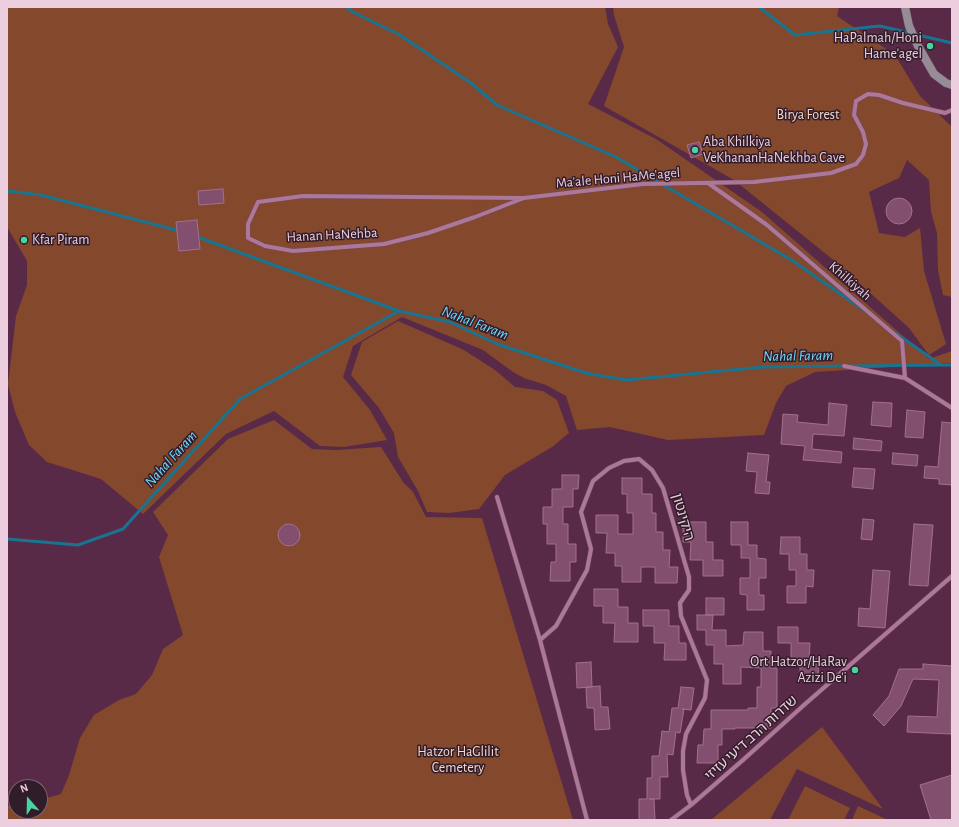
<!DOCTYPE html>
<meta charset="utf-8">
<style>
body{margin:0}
#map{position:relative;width:959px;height:827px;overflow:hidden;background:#592a47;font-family:"Alegreya Sans",sans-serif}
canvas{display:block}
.frame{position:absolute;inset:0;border:8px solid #eccedf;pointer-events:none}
.north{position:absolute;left:8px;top:779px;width:40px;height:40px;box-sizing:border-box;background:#311c29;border:1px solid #7c6372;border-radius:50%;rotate:340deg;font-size:11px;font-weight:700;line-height:16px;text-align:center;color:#eccedf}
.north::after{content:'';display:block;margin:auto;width:14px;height:18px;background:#47d49e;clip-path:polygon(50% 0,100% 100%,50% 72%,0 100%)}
</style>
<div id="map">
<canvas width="959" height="827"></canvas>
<div class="frame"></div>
<div class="north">N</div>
</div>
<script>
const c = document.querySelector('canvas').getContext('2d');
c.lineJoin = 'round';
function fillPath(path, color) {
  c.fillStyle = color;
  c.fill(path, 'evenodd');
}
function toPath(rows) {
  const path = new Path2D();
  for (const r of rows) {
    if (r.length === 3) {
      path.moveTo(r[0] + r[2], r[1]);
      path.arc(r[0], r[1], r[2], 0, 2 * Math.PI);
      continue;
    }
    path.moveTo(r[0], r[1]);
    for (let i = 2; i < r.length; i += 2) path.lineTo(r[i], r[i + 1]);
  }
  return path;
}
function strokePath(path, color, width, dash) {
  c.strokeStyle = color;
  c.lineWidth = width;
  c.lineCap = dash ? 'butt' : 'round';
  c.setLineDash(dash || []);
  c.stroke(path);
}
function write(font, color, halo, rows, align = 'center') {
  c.font = font + ' "Alegreya Sans","Noto Sans Hebrew",sans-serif';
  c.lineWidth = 3;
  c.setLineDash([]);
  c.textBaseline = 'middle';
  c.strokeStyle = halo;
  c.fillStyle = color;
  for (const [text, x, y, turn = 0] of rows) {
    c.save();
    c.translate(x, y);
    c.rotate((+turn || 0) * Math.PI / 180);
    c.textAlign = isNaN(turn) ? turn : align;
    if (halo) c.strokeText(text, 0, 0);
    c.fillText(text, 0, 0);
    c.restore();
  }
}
fillPath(toPath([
 [7,7,605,7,608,24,618,47,588,104,656,139,762,212,929,359,952,351,952,363,815,372,786,386,776,403,764,435,668,440,610,427,577,430,566,396,546,385,524,378,513,372,483,350,402,317,353,346,343,377,370,410,387,440,344,447,320,446,274,411,226,434,143,514,101,479,47,462,29,445,15,412,8,384,16,316,27,285,27,261,7,227],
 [613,7,839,7,837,16,895,55,920,96,952,127,952,297,943,295,938,270,937,233,931,212,929,180,907,160,899,178,869,192,879,233,905,237,920,228,924,271,946,344,929,355,909,328,836,262,734,180,604,106,624,47,614,15],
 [398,321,464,350,495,370,515,387,543,391,557,400,569,433,552,447,505,475,479,509,449,513,427,512,418,491,398,457,394,433,379,408,351,375,362,342],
 [274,420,312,449,336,450,381,447,403,482,413,492,426,517,482,518,573,820,7,820,7,806,16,805,16,811,40,811,40,800,61,794,69,775,80,738,94,715,119,700,136,694,152,675,163,649,183,635,159,557,168,535,153,512,228,439],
 [822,727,883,809,797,769,770,820,711,820],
 [805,786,850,808,844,820,788,820],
 [858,806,888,820,852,820]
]), '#84482d');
strokePath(toPath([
 [347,7,351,11,400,35,471,83,497,105,616,157,793,261,865,311],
 [759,7,795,35,880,26,952,43],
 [7,191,41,195,180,231],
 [195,236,399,311],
 [894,332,941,365],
 [851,366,952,365],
 [7,539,78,545,123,529,240,399,399,311,450,322,497,344,586,373,626,380,763,367,846,366]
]), '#187490', 3);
const building = toPath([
 [699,142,703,154,691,158,687,145,699,142],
 [223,189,224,203,199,205,198,191,223,189],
 [899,211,13],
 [197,220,200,249,179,251,176,222,197,220],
 [873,402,892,403,891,427,871,425,873,402],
 [829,403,847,405,844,436,813,434,812,449,842,452,841,463,803,460,805,446,781,444,783,414,798,415,797,422,828,425,829,403],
 [907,410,925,412,923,438,905,437,907,410],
 [942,422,952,423,952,485,939,484,939,479,924,478,925,466,938,467,942,422],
 [854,438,882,441,881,451,853,449,854,438],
 [748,453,769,455,766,482,770,482,769,494,755,493,757,472,746,471,748,453],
 [893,453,918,455,917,466,892,464,893,453],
 [854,468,875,469,873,489,852,487,854,468],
 [562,475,579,475,578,489,573,489,573,507,563,507,563,524,568,524,568,544,576,544,576,562,570,562,570,581,550,581,551,562,556,562,556,544,547,544,547,524,543,524,543,507,552,507,552,489,562,489,562,475],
 [622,478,642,478,642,494,652,494,652,513,656,513,656,532,663,532,663,550,670,550,669,567,678,567,677,583,655,583,655,567,641,567,641,582,622,582,622,566,615,566,615,553,606,553,607,533,596,533,596,515,618,515,618,534,633,534,633,513,627,513,627,494,622,494,622,478],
 [863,519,874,520,872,540,861,539,863,519],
 [683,522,706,522,706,542,713,542,713,560,723,560,723,576,703,576,703,560,690,560,691,542,683,542,683,522],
 [731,522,748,522,748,545,757,545,757,558,766,559,766,578,759,578,759,595,764,595,764,610,747,610,747,595,740,594,740,578,750,578,750,558,741,558,741,545,731,545,731,522],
 [914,524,933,525,928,586,909,585,914,524],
 [289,535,11],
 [781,537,800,537,800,554,807,554,807,570,814,570,813,587,806,586,806,603,787,603,787,586,796,586,796,570,789,570,789,554,780,554,781,537],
 [873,570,890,571,885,628,858,626,859,608,870,609,873,570],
 [594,589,618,589,618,607,628,607,628,623,638,623,638,642,614,642,615,623,603,623,603,606,594,606,594,589],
 [706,598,724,598,724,615,706,615,706,598],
 [643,610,669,610,669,626,679,626,679,643,686,643,686,660,664,660,665,643,654,643,654,626,643,626,643,610],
 [697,615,713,615,712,630,726,630,726,646,743,645,744,632,763,632,763,651,771,651,771,668,777,668,777,708,771,708,771,728,735,728,735,729,722,729,722,745,718,745,718,763,697,763,698,745,703,745,704,729,711,729,711,710,748,710,748,708,757,708,757,687,761,687,761,668,741,667,741,684,723,684,723,664,714,664,714,645,706,645,706,630,697,630,697,615],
 [778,627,798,627,798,643,810,643,809,659,819,659,818,676,800,676,800,659,791,659,791,643,778,643,778,627],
 [591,662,592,687,577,688,576,663,591,662],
 [923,664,952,666,951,734,907,732,908,716,937,717,939,680,913,679,901,706,884,726,873,715,889,696,899,669,923,669,923,664],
 [600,686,601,707,608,707,610,729,595,730,594,708,587,708,586,687,600,686],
 [681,687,694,688,691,710,682,709,684,709,680,733,676,732,673,755,667,754,668,777,660,777,660,799,649,799,654,799,655,820,639,820,639,799,647,799,647,778,652,778,652,756,659,756,662,731,669,732,672,708,678,708,681,687],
 [952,775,952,820,931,820,920,785,952,775]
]);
fillPath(building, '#82506e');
strokePath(building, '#a46f8e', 1);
const street = toPath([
 [708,183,767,225,902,341,905,378,952,408],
 [524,198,475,217,428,233,384,244,293,251,265,246,248,238,248,224,258,202,303,196,524,198,643,184,754,182,831,173,856,164,863,155,866,144,863,132,854,115,856,101,868,94,879,95,903,103,945,113,952,110],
 [844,366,905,378],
 [497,497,540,640,587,820],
 [540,640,556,626,587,570,591,549,581,512,593,481,609,468,624,461,639,459,652,470,663,488,689,577,689,590,680,603,681,616,707,680,705,698,686,734,683,751,683,770,687,795,691,805],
 [671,820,691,805,743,760,804,705,952,576]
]);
const secondary = toPath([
 [905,7,909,26,918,46,934,74,946,83,952,85]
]);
strokePath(street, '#714962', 5);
strokePath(secondary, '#714962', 9);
strokePath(street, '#ad7897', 4);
strokePath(secondary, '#968c96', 8);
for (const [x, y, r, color] of [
 [930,46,4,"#47d49e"],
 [695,150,4,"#47d49e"],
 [24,240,4,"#47d49e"],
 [855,670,4,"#47d49e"]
]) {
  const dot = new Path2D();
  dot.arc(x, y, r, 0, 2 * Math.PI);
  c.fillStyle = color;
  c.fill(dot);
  strokePath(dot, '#311c29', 1.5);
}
write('14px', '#eccedf', '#311c29', [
 ["HaPalmah/Honi",922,38],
 ["Hame'agel",922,54],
 ["Aba Khilkiya",703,142,"left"],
 ["VeKhananHaNekhba Cave",703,158,"left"],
 ["Kfar Piram",32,240,"left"],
 ["Ort Hatzor/HaRav",847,662],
 ["Azizi De'i",847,678]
], 'right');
write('14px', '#f5d8cd', '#311c29', [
 ["Birya Forest",808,115],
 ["Hatzor HaGlilit",458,752],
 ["Cemetery",458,768]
]);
write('14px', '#eccedf', '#311c29', [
 ["Ma'ale Honi HaMe'agel",618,178,-5],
 ["Hanan HaNehba",332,235,-3],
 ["Khilkiyah",850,281,41],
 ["היקינטון",683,517,74],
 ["שדרות הרב דיעי עזיזי",751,738,-42]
]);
write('italic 15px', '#71d9fd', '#311c29', [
 ["Nahal Faram",475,323,21],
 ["Nahal Faram",798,356,-1],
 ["Nahal Faram",171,459,-48]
]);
</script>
